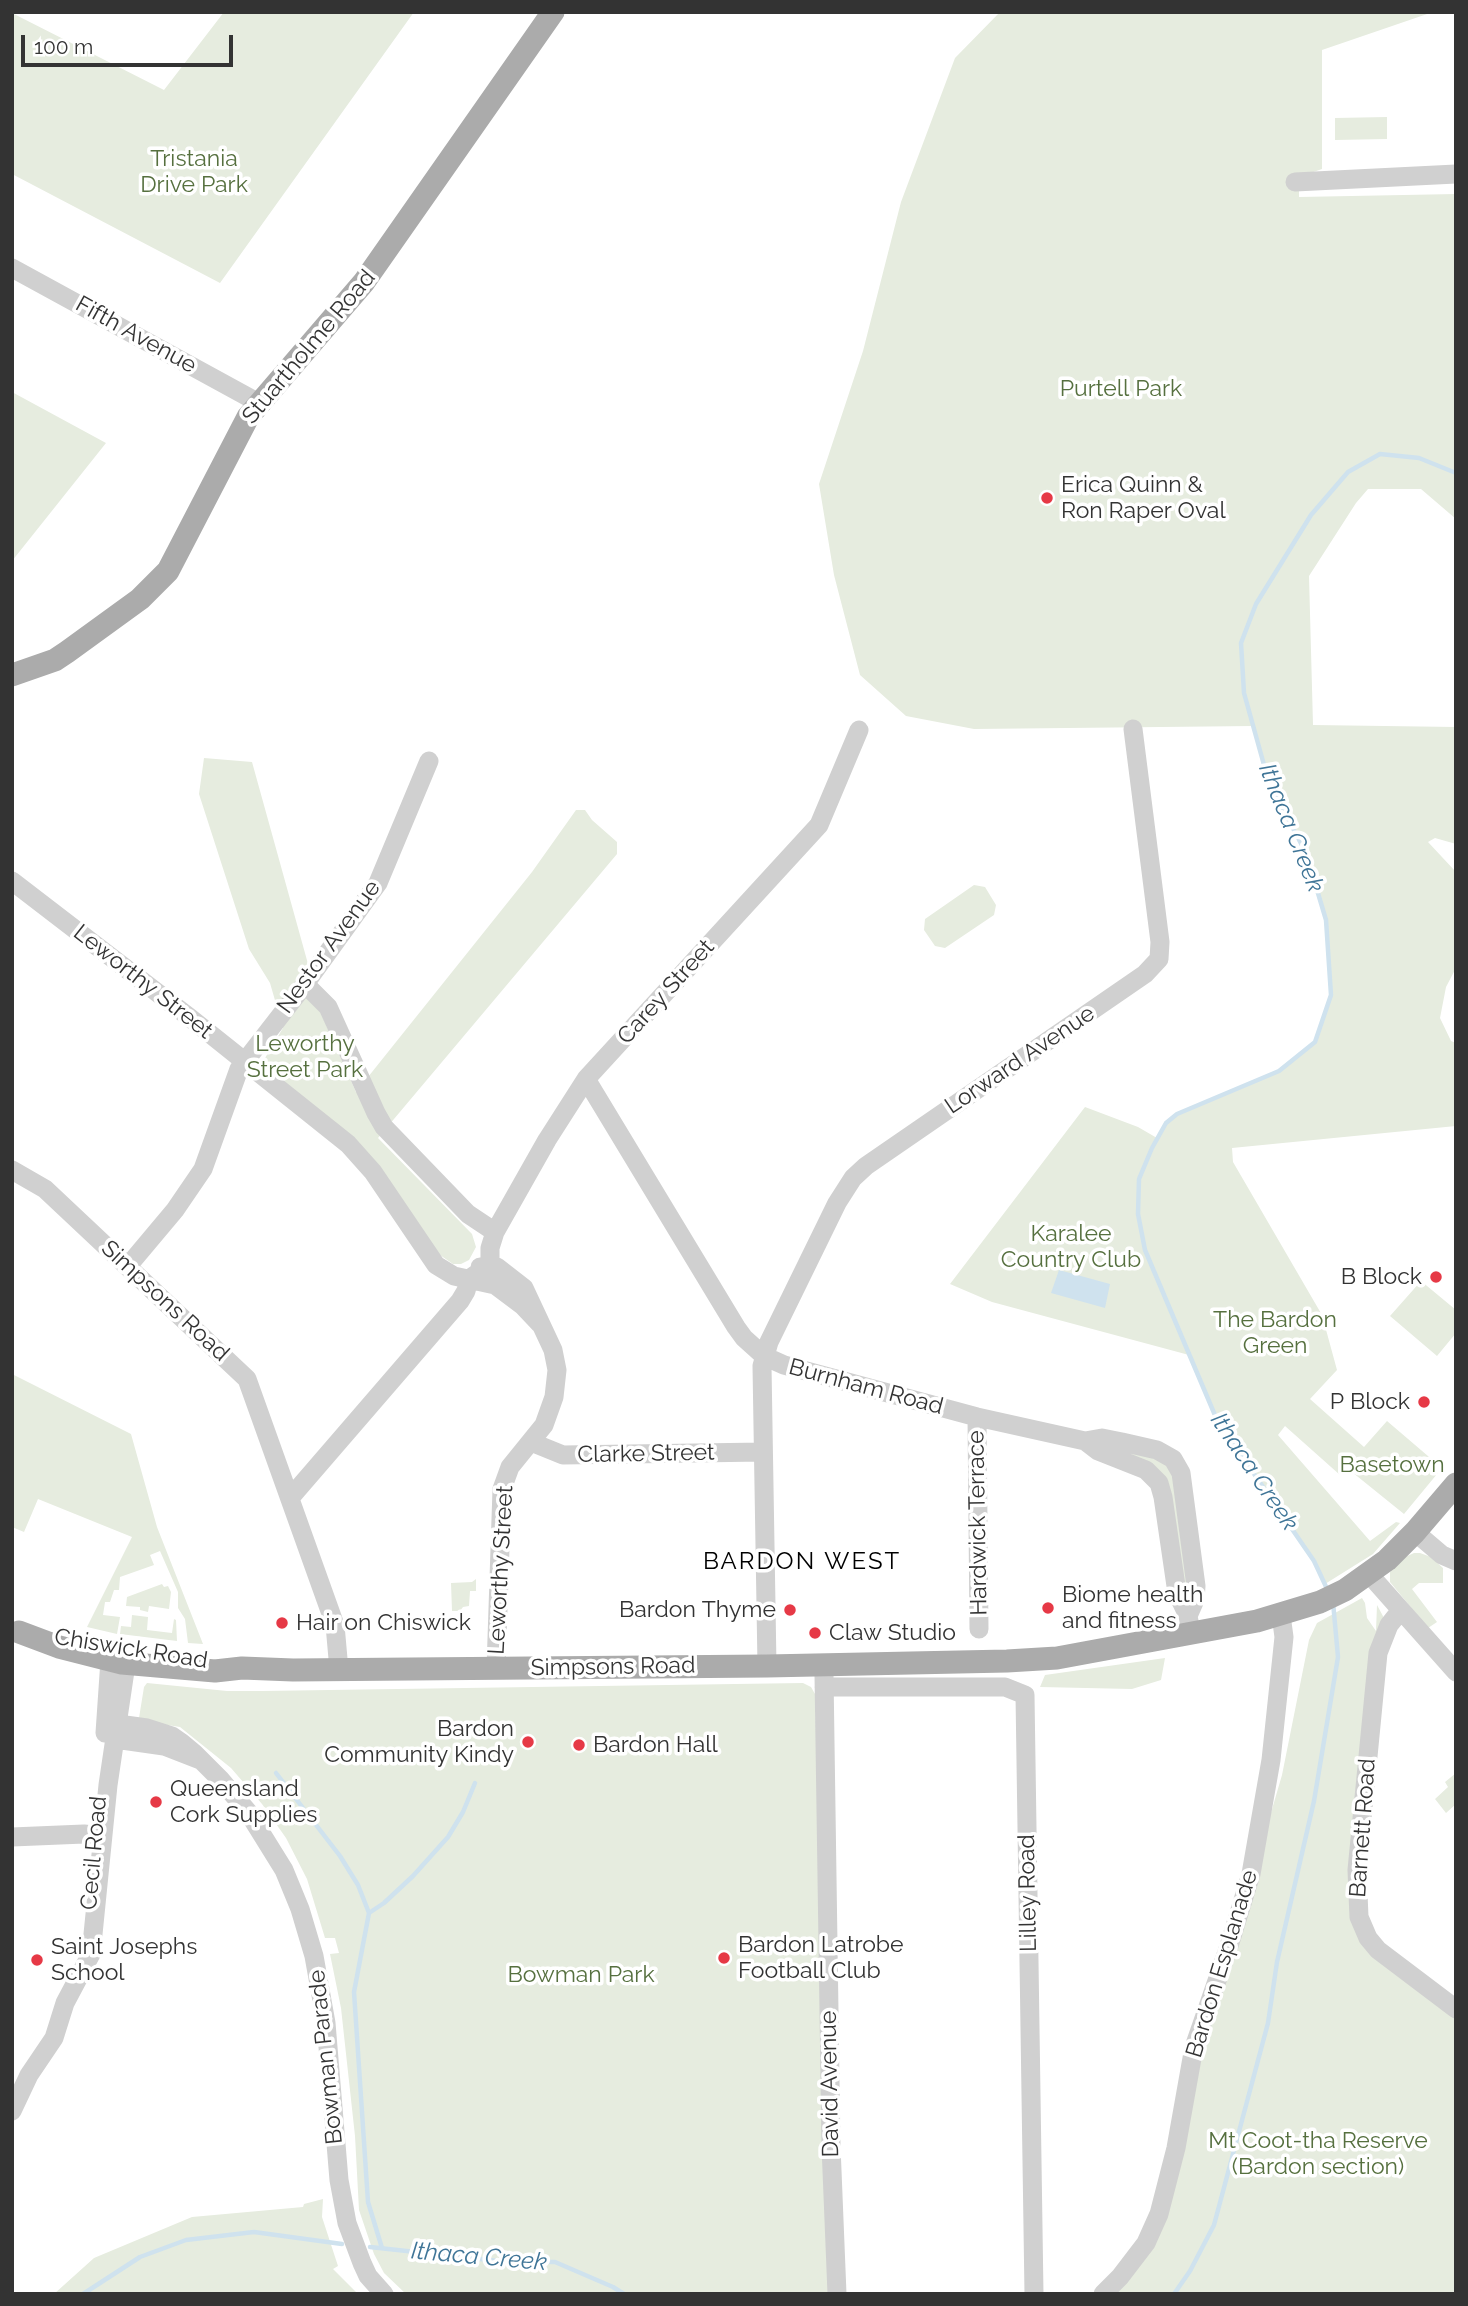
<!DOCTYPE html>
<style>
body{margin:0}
#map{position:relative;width:1468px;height:2306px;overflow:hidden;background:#fff;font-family:Raleway,sans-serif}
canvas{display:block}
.frame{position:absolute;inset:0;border:14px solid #333;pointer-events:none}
.scale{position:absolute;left:21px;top:35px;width:212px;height:32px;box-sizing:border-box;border:4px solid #333;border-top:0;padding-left:9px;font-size:21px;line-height:24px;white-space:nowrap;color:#333;-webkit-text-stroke:5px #fff;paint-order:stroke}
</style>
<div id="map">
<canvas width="1468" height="2306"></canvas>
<div class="frame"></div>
<div class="scale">100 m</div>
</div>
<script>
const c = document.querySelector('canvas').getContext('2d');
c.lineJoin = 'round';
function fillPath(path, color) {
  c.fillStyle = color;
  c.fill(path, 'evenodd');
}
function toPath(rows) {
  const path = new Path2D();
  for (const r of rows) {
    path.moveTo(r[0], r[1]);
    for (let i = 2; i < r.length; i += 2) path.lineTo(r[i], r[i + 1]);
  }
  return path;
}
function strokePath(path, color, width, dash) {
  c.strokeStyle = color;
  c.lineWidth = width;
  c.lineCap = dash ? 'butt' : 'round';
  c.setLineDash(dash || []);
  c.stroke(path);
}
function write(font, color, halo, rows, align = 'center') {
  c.font = font + ' Raleway,sans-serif';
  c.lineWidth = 7;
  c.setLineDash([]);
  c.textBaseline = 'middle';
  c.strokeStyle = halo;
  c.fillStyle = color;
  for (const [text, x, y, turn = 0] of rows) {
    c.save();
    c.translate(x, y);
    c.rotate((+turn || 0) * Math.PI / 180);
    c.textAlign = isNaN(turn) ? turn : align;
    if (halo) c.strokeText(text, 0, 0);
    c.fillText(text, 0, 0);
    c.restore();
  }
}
fillPath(toPath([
 [224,12,414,12,220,283,12,174,12,13,164,90],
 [1000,12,1433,12,1322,50,1322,169,1299,177,1299,197,1456,194,1456,519,1421,489,1368,489,1356,503,1309,576,1313,725,1456,727,1456,844,1435,838,1428,842,1456,872,1456,968,1446,987,1440,1018,1451,1041,1456,1043,1456,1126,1232,1148,1233,1162,1322,1315,1337,1370,1310,1399,1364,1447,1387,1421,1442,1468,1404,1514,1347,1468,1340,1475,1285,1426,1278,1435,1370,1541,1396,1522,1400,1523,1373,1554,1325,1584,1314,1560,1217,1420,1189,1355,992,1302,950,1284,1085,1107,1138,1127,1157,1138,1166,1123,1177,1114,1279,1071,1315,1042,1331,995,1326,920,1306,853,1269,783,1254,726,974,729,906,716,860,675,834,575,819,484,863,351,901,202,955,58],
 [1387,117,1387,139,1335,140,1335,118],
 [12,392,106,443,12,561],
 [204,758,252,762,323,1018,356,1092,532,872,576,810,585,810,592,820,617,842,617,854,378,1138,472,1234,476,1247,469,1260,461,1264,453,1264,437,1253,269,1069,265,1058,283,1028,270,983,249,949,199,794],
 [974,885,985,887,996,905,994,915,945,948,935,946,924,930,925,919],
 [1421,1281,1456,1310,1456,1333,1437,1356,1390,1316],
 [12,1374,131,1434,157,1527,203,1644,188,1643,185,1619,178,1608,178,1592,160,1551,150,1555,154,1565,120,1577,119,1590,114,1590,110,1602,105,1602,103,1615,120,1617,117,1634,87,1627,132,1537,38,1499,24,1532,12,1527],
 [1126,1448,1175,1467,1189,1591,1184,1588,1169,1496],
 [1414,1553,1420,1553,1431,1557,1443,1568,1443,1583,1419,1583,1412,1589,1437,1622,1428,1628,1390,1582,1390,1572,1403,1558],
 [476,1579,476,1591,470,1591,469,1606,463,1607,460,1611,452,1611,451,1583,472,1582],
 [162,1584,164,1587,168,1586,171,1592,169,1609,149,1606,148,1612,140,1610,140,1607,126,1606,127,1597],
 [1362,1598,1365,1603,1367,1618,1376,1631,1377,1605,1384,1618,1354,1917,1456,2014,1456,2294,1107,2294,1148,2247,1188,2097,1282,1775,1309,1640,1317,1623],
 [132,1615,148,1617,147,1630,172,1633,174,1619,176,1620,177,1641,120,1634,121,1626,131,1627],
 [1165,1658,1161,1680,1132,1689,1040,1687,1045,1675],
 [147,1683,227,1691,262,1691,803,1683,811,1687,815,1694,833,2294,406,2294,384,2273,374,2254,359,2210,355,2136,341,2008,330,1954,339,1953,335,1938,325,1938,307,1879,286,1838,262,1804,231,1768,180,1727,142,1721,139,1718,144,1687],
 [1456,1773,1456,1804,1446,1813,1435,1799,1448,1787,1445,1782],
 [323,2199,322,2217,338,2266,333,2269,358,2294,54,2294,94,2258,192,2217,303,2207,304,2204]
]), '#e6ecdf');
fillPath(toPath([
 [1059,1270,1110,1284,1105,1308,1051,1293]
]), '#cfe2ee');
strokePath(toPath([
 [1328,1591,1314,1561,1217,1420,1145,1250,1138,1214,1139,1179,1152,1148,1166,1123,1177,1114,1279,1071,1315,1042,1331,995,1326,920,1306,853,1269,783,1244,693,1241,643,1256,604,1311,515,1348,472,1380,454,1419,458,1456,473],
 [276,1773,340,1856,358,1885,369,1913,354,1992,368,2202,382,2248],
 [369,1913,384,1903,413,1876,448,1837,463,1812,475,1783],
 [370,2247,498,2261,555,2262,613,2287,624,2294],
 [83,2294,140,2257,186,2240,254,2232,342,2244],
 [1174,2294,1190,2271,1214,2225,1268,2023,1277,1962,1314,1801,1338,1657,1333,1602]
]), '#cfe2ee', 4.5);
strokePath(toPath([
 [1295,182,1456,174],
 [12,268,259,403],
 [12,881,189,1017,348,1144,373,1172,436,1265,454,1276,495,1285,523,1306,540,1324],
 [305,984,328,1007,376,1113,384,1127,468,1214,495,1232],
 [586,1079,736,1327,744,1338,764,1356,784,1365,977,1417,1085,1441,1102,1438,1122,1442,1157,1450,1173,1459,1181,1473,1196,1586,1195,1600,1188,1616],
 [12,1170,45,1189,247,1379,335,1625,339,1670],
 [128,1266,175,1210,203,1169,239,1069,305,984,378,883,429,761],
 [490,1266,490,1248,495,1232,547,1140,586,1079,819,825,859,730],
 [480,1267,497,1267,524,1288,553,1350,557,1370,554,1397,544,1425,510,1467,502,1489,496,1668],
 [977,1417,979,1629],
 [1085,1441,1098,1451,1146,1470,1159,1483,1163,1497,1177,1593,1188,1616,1190,1626],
 [531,1442,563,1455,763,1452],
 [290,1498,460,1301,466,1291,469,1279,479,1272],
 [1415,1532,1442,1555,1456,1561],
 [1369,1574,1456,1672],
 [1401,1610,1389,1625,1378,1653,1357,1870,1359,1917,1368,1938,1378,1950,1456,2009],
 [767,1666,762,1366,769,1342,837,1203,853,1178,866,1166,1145,974,1159,959,1160,942,1133,729],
 [824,1675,831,2146,837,2294],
 [824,1687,1005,1687,1025,1695,1034,2294],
 [105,1733,110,1660],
 [200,1760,164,1746,115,1739,106,1728,118,1724,147,1728,172,1736,182,1743,194,1753,220,1779,248,1812,284,1870,300,1909,314,1956,326,2023,339,2180,347,2223,362,2263,368,2276,384,2294],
 [12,1837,84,1834,102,1836],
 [12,2111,29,2075,54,2038,65,2003,91,1954,108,1785,126,1664],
 [1103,2294,1120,2277,1146,2243,1159,2214,1176,2148,1194,2047,1229,1946,1251,1874,1271,1760,1284,1637,1281,1615]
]), '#d0d0d0', 19);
strokePath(toPath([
 [12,675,55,660,67,652,140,599,168,571,248,417,364,282,553,12],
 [19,1632,59,1647,122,1663,215,1671,242,1668,293,1670,767,1666,1007,1661,1057,1658,1257,1621,1320,1602,1345,1590,1387,1560,1415,1532,1456,1484]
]), '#ababab', 23);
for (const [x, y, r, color] of [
 [1047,498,7,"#e63946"],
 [1436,1277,7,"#e63946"],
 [1424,1402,7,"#e63946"],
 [1048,1608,7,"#e63946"],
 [790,1610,7,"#e63946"],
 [282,1623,7,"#e63946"],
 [815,1633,7,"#e63946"],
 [528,1742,7,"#e63946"],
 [579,1745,7,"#e63946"],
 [156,1802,7,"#e63946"],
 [724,1958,7,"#e63946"],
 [37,1960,7,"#e63946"]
]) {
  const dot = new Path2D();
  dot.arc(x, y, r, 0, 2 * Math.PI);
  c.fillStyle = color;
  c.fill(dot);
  strokePath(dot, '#fff', 2.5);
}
write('23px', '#56703f', '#fff', [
 ["Tristania",194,159],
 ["Drive Park",194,185],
 ["Purtell Park",1121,389],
 ["Leworthy",305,1044],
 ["Street Park",305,1070],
 ["Karalee",1071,1234],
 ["Country Club",1071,1260],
 ["The Bardon",1275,1320],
 ["Green",1275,1346],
 ["Basetown",1392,1465],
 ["Bowman Park",581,1975],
 ["Mt Coot-tha Reserve",1318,2141],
 ["(Bardon section)",1318,2167]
]);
write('23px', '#333', '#fff', [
 ["Fifth Avenue",136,335,29],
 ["Stuartholme Road",309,347,-50],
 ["Nestor Avenue",329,947,-54],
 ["Leworthy Street",143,982,38],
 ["Carey Street",666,992,-48],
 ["Lorward Avenue",1020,1060,-34],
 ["Simpsons Road",165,1301,43],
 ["Burnham Road",866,1387,15],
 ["Clarke Street",646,1454,-1],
 ["Hardwick Terrace",978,1523,-91],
 ["Leworthy Street",501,1570,-87],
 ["Chiswick Road",131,1649,9],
 ["Simpsons Road",613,1667,-1],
 ["Barnett Road",1363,1828,-86],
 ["Cecil Road",94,1853,-85],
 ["Lilley Road",1028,1893,-91],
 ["Bardon Esplanade",1222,1964,-73],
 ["Bowman Parade",326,2057,-96],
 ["David Avenue",830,2084,-91]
]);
write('23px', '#333', '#fff', [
 ["Erica Quinn &",1061,485],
 ["Ron Raper Oval",1061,511],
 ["B Block",1422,1277,"right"],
 ["P Block",1410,1402,"right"],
 ["Biome health",1062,1595],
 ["and fitness",1062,1621],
 ["Bardon Thyme",776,1610,"right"],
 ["Hair on Chiswick",296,1623],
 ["Claw Studio",829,1633],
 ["Bardon",514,1729,"right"],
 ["Community Kindy",514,1755,"right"],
 ["Bardon Hall",593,1745],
 ["Queensland",170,1789],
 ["Cork Supplies",170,1815],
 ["Bardon Latrobe",738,1945],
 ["Football Club",738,1971],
 ["Saint Josephs",51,1947],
 ["School",51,1973]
], 'left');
write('italic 24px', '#3f7597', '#fff', [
 ["Ithaca Creek",1291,828,68],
 ["Ithaca Creek",1254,1472,56],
 ["Ithaca Creek",479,2257,5]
]);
c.letterSpacing = '2px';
write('24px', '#000', '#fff', [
 ["BARDON WEST",802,1562]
]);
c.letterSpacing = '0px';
</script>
